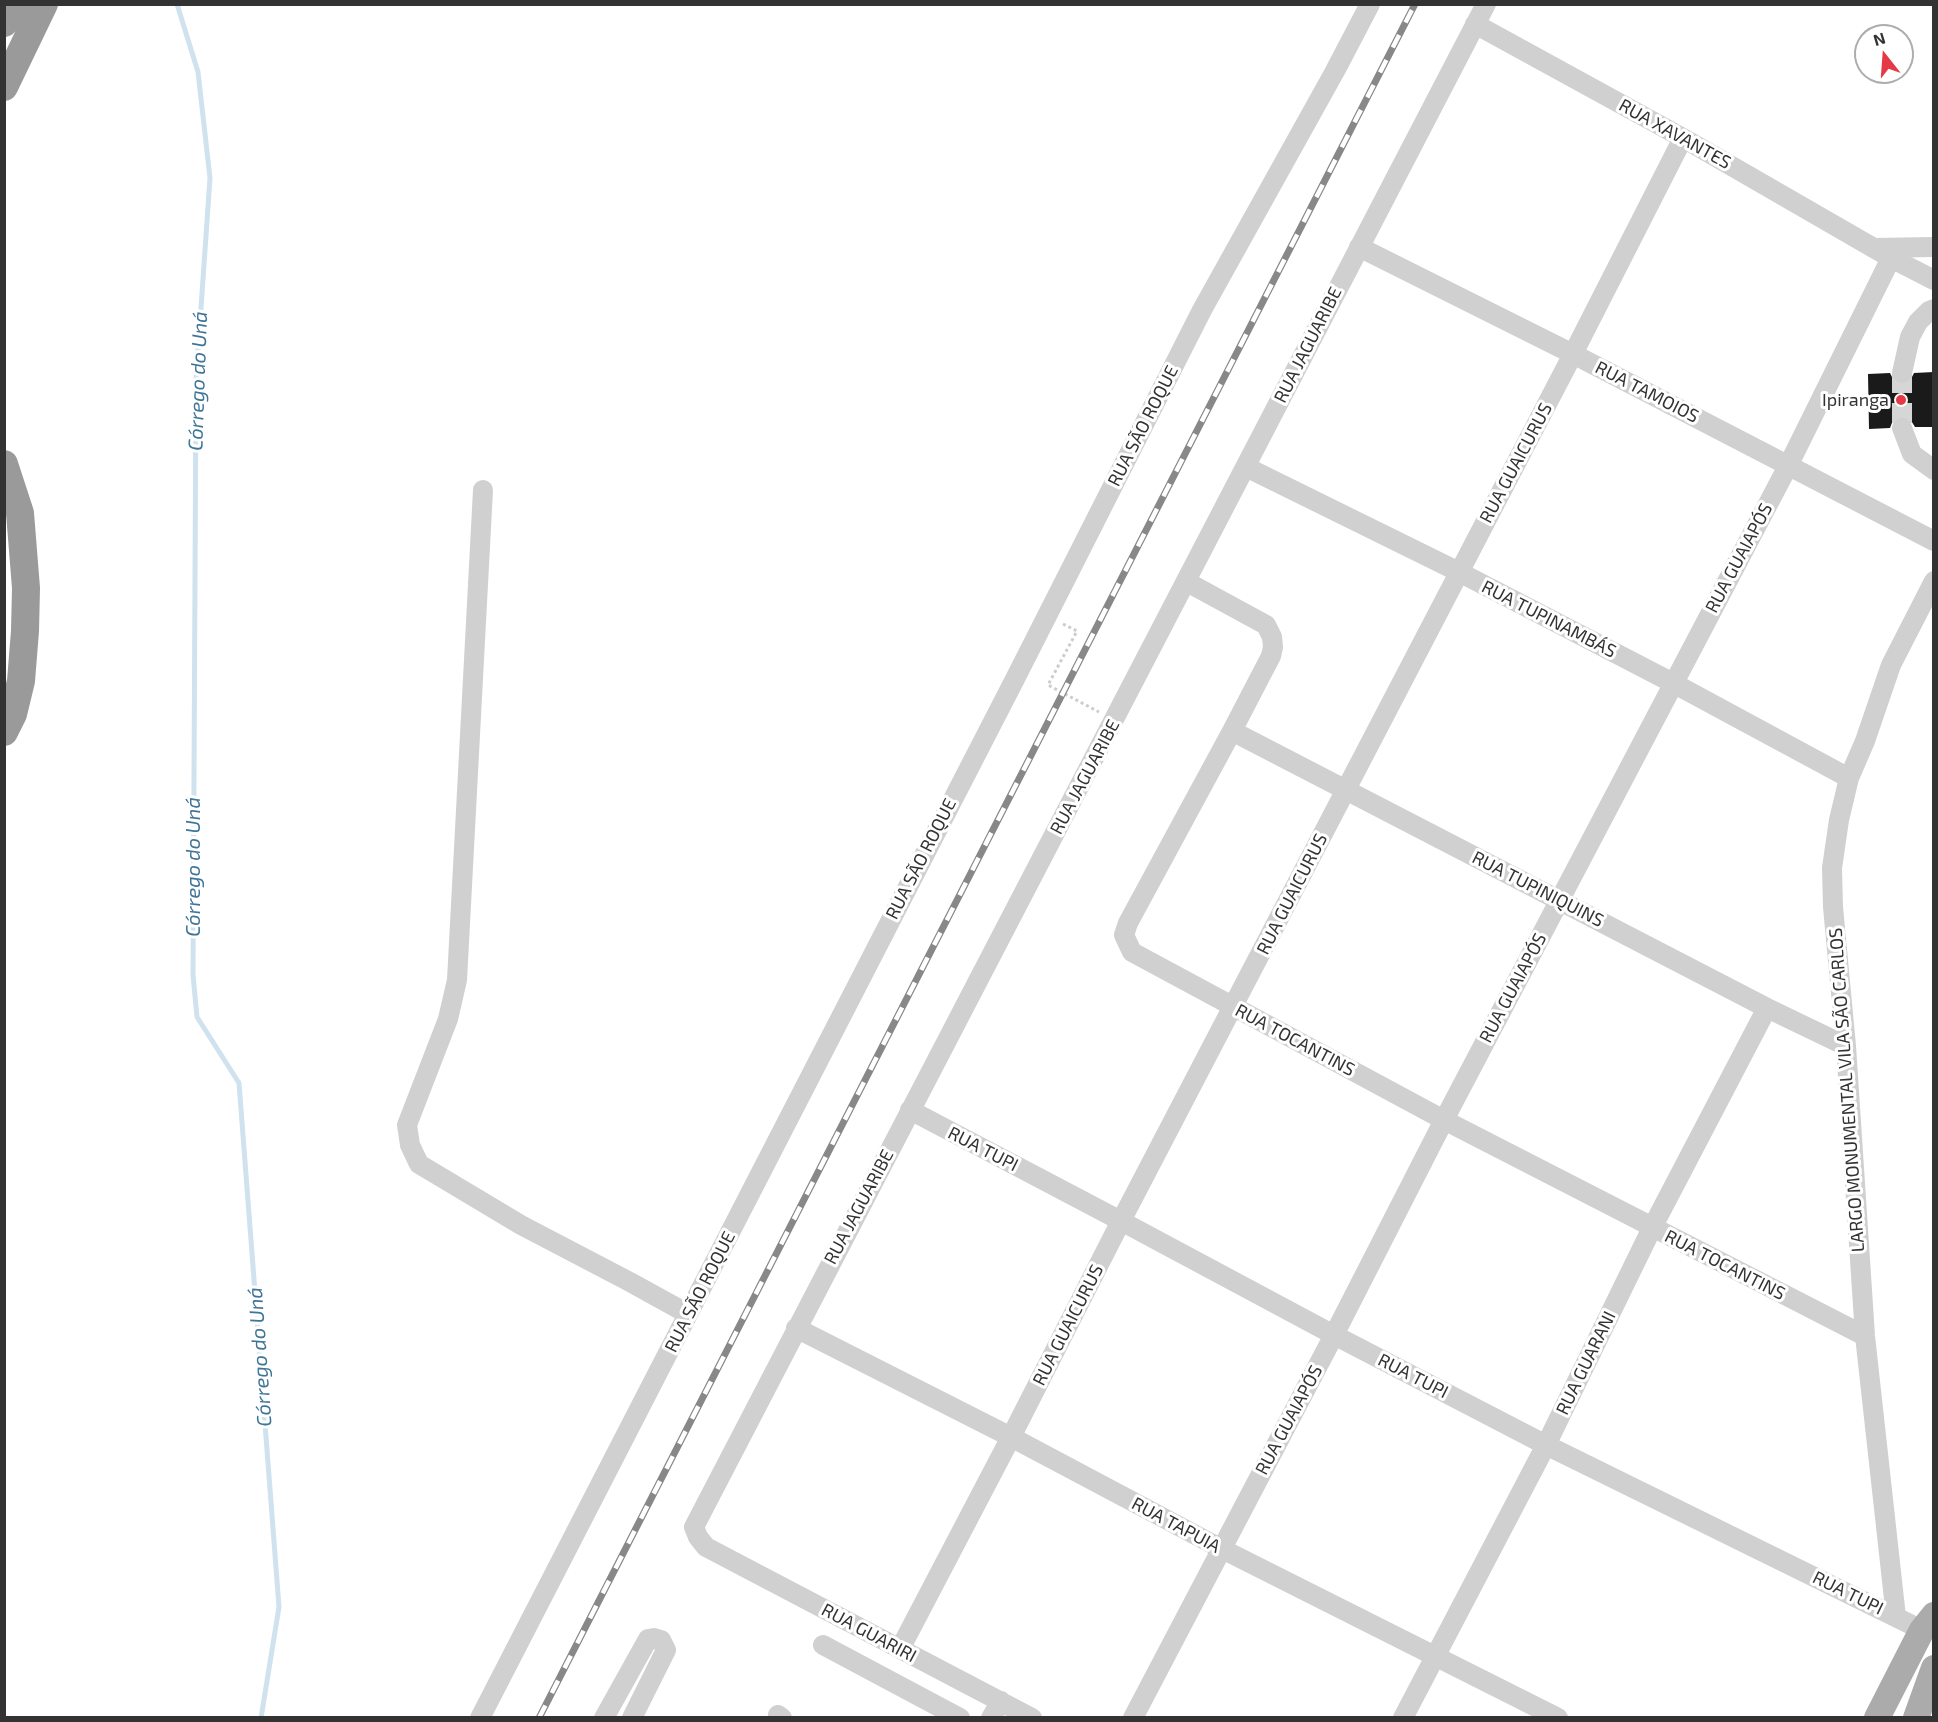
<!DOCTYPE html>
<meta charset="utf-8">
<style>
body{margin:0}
#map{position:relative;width:1938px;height:1722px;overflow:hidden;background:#fff;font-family:"Exo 2",sans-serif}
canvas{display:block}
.frame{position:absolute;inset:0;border:6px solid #333;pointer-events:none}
.north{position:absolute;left:1854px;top:24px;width:60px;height:60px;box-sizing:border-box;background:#fff;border:2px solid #adadad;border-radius:50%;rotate:343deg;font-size:16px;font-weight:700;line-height:24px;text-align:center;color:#333}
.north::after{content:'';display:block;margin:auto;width:21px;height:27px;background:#e63946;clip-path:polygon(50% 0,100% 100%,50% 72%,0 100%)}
</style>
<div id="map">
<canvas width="1938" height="1722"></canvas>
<div class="frame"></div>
<div class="north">N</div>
</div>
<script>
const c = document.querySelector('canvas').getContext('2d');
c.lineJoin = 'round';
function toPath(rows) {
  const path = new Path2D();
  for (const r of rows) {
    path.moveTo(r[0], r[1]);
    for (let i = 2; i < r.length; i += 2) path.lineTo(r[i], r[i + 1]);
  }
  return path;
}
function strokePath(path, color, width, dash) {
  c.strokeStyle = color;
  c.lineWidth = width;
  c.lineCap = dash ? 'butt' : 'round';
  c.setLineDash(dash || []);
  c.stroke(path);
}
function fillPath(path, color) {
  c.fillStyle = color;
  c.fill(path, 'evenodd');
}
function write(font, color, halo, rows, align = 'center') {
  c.font = font + ' "Exo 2",sans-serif';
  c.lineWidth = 6;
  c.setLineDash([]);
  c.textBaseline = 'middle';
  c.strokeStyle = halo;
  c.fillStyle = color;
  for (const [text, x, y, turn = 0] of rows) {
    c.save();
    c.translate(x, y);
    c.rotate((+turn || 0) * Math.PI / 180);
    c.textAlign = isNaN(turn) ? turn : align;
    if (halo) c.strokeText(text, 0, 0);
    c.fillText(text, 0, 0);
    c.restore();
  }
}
strokePath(toPath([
 [177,4,198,72,210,178,196,380,193,975,197,1017,239,1083,279,1607,261,1718]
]), '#cfe2ee', 5);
fillPath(toPath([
 [1934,372,1934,427,1915,427,1910,419,1903,416,1893,420,1890,428,1869,429,1868,374,1890,373,1894,381,1900,385,1910,381,1914,373]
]), '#1a1a1a');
strokePath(toPath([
 [1902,373,1902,428]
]), '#d6d6d6', 20, [20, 10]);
strokePath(toPath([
 [1063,624,1077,631,1048,685,1099,712]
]), '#cdcdcd', 3, [3, 3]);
strokePath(toPath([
 [1475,24,1683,138,1891,258,1934,280],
 [1359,247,1573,354,1934,541],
 [1873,248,1934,247],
 [1902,373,1910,337,1918,322,1929,311,1934,309],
 [1902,428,1912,454,1934,470],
 [1246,467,1459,572,1673,683,1849,778],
 [483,490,457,980,448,1019,407,1125,410,1145,419,1164,521,1225,630,1282,688,1314],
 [1187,582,1266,625,1272,637,1273,647,1271,656,1232,731,1128,923,1124,935,1132,952,1444,1120,1865,1336],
 [1232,731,1767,1008,1846,1046],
 [910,1110,1121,1221,1334,1335,1546,1445,1922,1630],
 [796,1328,1011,1437,1222,1549,1558,1718],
 [1896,1617,1865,1336,1846,1046,1833,907,1832,868,1839,820,1849,778,1865,741,1891,665,1934,581],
 [823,1645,960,1718],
 [900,1649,1011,1437,1121,1221,1573,354,1683,138],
 [778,1715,782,1718],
 [480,1718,1016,677,1202,310,1335,71,1370,4],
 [604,1718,648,1639,654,1638,661,1640,666,1650,632,1718],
 [991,1718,1001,1701],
 [1032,1718,706,1547,698,1537,694,1527,1486,4],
 [1133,1718,1334,1335,1444,1120,1788,466,1891,258],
 [1403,1718,1546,1445,1652,1228,1767,1008]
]), '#d0d0d0', 20);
strokePath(toPath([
 [1877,1718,1922,1630,1934,1615],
 [1916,1718,1934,1668]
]), '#ababab', 26);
strokePath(toPath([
 [4,23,15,4],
 [4,87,44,4],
 [4,464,20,513,26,588,25,631,21,681,13,714,4,732]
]), '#9a9a9a', 28);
const rail = toPath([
 [539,1718,1415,4]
]);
strokePath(rail, '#888', 7);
strokePath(rail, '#fff', 4.5, [14]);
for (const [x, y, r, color] of [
 [1901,400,6,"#e63946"]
]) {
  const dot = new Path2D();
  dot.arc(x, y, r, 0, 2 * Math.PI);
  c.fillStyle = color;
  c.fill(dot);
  strokePath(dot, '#fff', 2);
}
write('18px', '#333', '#fff', [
 ["RUA XAVANTES",1675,134,29],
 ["RUA JAGUARIBE",1308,345,-63],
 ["RUA TAMOIOS",1647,392,27],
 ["RUA SÃO ROQUE",1143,426,-63],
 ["RUA GUAICURUS",1516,463,-62],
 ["RUA GUAIAPÓS",1739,558,-62],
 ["RUA TUPINAMBÁS",1549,619,27],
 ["RUA JAGUARIBE",1085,777,-62],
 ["RUA SÃO ROQUE",921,859,-63],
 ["RUA TUPINIQUINS",1538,889,27],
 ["RUA GUAICURUS",1292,894,-63],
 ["RUA GUAIAPÓS",1513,988,-62],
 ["RUA TOCANTINS",1295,1040,28],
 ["LARGO MONUMENTAL VILA SÃO CARLOS",1847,1090,-94],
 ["RUA TUPI",983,1149,27],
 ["RUA JAGUARIBE",859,1207,-62],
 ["RUA TOCANTINS",1725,1265,27],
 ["RUA SÃO ROQUE",700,1292,-63],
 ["RUA GUAICURUS",1068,1325,-63],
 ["RUA GUARANI",1586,1363,-64],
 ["RUA TUPI",1413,1376,27],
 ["RUA GUAIAPÓS",1289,1420,-62],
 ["RUA TAPUIA",1176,1525,28],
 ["RUA TUPI",1848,1593,26],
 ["RUA GUARIRI",869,1633,28]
]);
write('18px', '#333', '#fff', [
 ["Ipiranga",1889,400]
], 'right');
write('italic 20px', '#3f7597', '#fff', [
 ["Córrego do Uná",198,381,-88],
 ["Córrego do Uná",193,867,-90],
 ["Córrego do Uná",260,1357,-94]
]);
</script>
